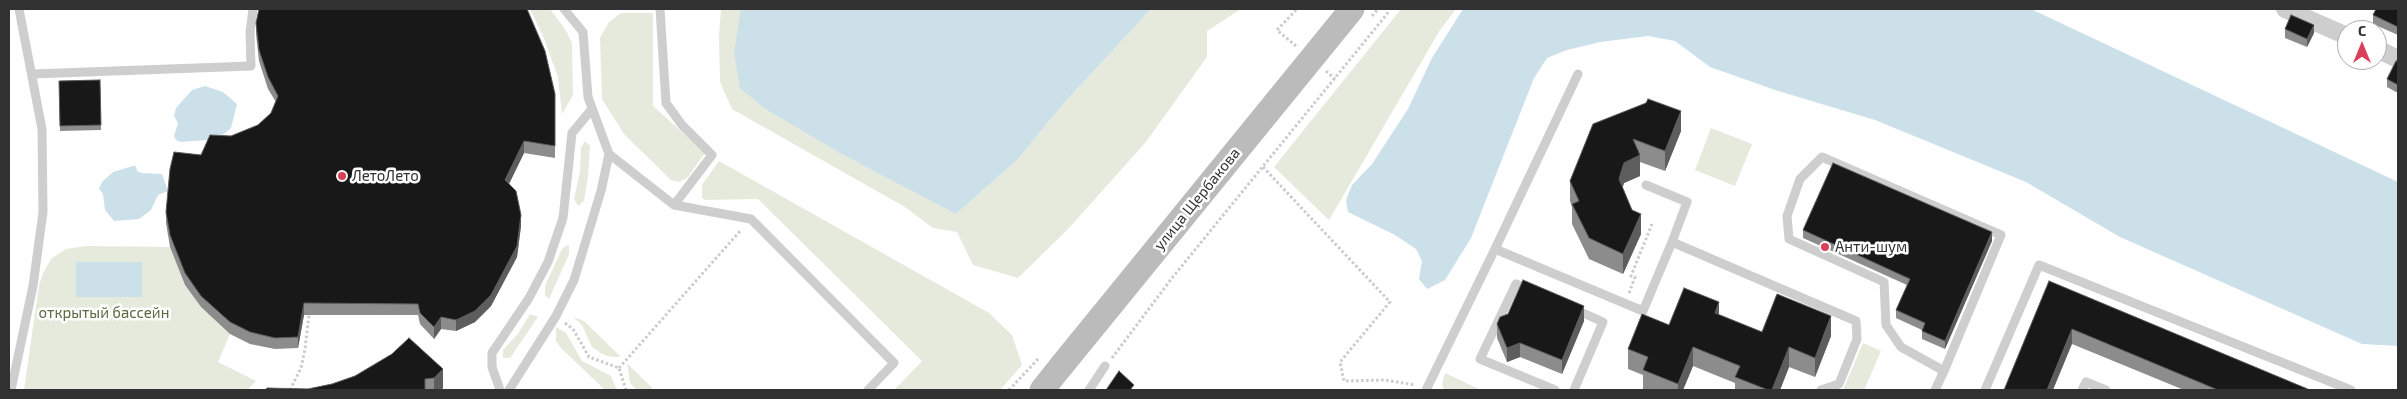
<!DOCTYPE html>
<meta charset="utf-8">
<style>
body{margin:0}
#map{position:relative;width:2407px;height:399px;overflow:hidden;background:#fff;font-family:"Exo 2",sans-serif}
canvas{display:block}
.frame{position:absolute;inset:0;border:10px solid #313131;pointer-events:none}
.north{position:absolute;left:2337px;top:20px;width:50px;height:50px;box-sizing:border-box;background:#fff;border:1px solid #adadad;border-radius:50%;rotate:0deg;font-size:14px;font-weight:700;line-height:20px;text-align:center;color:#313131}
.north::after{content:'';display:block;margin:auto;width:18px;height:22px;background:#da405a;clip-path:polygon(50% 0,100% 100%,50% 72%,0 100%)}
</style>
<div id="map">
<canvas width="2407" height="399"></canvas>
<div class="frame"></div>
<div class="north">С</div>
</div>
<script>
const c = document.querySelector('canvas').getContext('2d');
c.lineJoin = 'round';
function fillPath(path, color) {
  c.fillStyle = color;
  c.fill(path, 'evenodd');
}
function toPath(rows) {
  const path = new Path2D();
  for (const r of rows) {
    path.moveTo(r[0], r[1]);
    for (let i = 2; i < r.length; i += 2) path.lineTo(r[i], r[i + 1]);
  }
  return path;
}
function strokePath(path, color, width, dash) {
  c.strokeStyle = color;
  c.lineWidth = width;
  c.lineCap = dash ? 'butt' : 'round';
  c.setLineDash(dash || []);
  c.stroke(path);
}
function write(font, color, halo, rows, align = 'center') {
  c.font = font + ' "Exo 2",sans-serif';
  c.lineWidth = 5;
  c.setLineDash([]);
  c.textBaseline = 'middle';
  c.strokeStyle = halo;
  c.fillStyle = color;
  for (const [text, x, y, turn = 0] of rows) {
    c.save();
    c.translate(x, y);
    c.rotate((+turn || 0) * Math.PI / 180);
    c.textAlign = isNaN(turn) ? turn : align;
    if (halo) c.strokeText(text, 0, 0);
    c.fillText(text, 0, 0);
    c.restore();
  }
}
fillPath(toPath([
 [530,9,550,9,565,29,572,43,573,95,562,114,558,77,543,36],
 [721,9,741,9,741,13,956,214,1017,160,1064,103,1151,9,1241,9,1207,31,1207,57,1145,143,1069,228,1018,278,973,265,957,232,933,228,905,207,732,109,720,82,719,36],
 [1401,9,1456,9,1440,30,1329,220,1274,167],
 [621,13,653,13,653,106,705,153,687,178,679,182,671,180,624,134,602,99,600,38,609,22],
 [1711,128,1752,144,1735,186,1695,170],
 [585,141,590,146,588,176,584,201,578,206,574,199,580,172,581,148],
 [719,161,989,313,1012,335,1022,365,1000,390,894,390,922,361,758,199,706,200,702,198,702,185],
 [567,245,569,246,569,254,549,299,545,295,545,286,562,249],
 [86,246,170,247,185,285,201,307,230,334,218,362,256,381,247,390,24,390,39,285,44,271,52,258,66,249],
 [530,314,538,317,510,358,503,358,503,350,518,334],
 [573,317,584,321,621,357,612,357,602,354,592,347,582,325],
 [556,327,566,333,582,361,611,376,617,390,605,390,561,348,556,341],
 [1863,343,1881,351,1864,390,1843,390],
 [627,363,654,390,637,390,630,383],
 [1445,373,1481,390,1444,390,1442,384]
]), '#e5eadd');
fillPath(toPath([
 [741,9,1151,9,1064,103,1017,160,956,214,840,153,764,108,740,88,734,53],
 [1463,9,2031,9,2398,182,2398,346,2362,344,2120,237,2026,182,1875,120,1775,90,1710,67,1675,41,1648,36,1600,42,1567,50,1547,58,1534,78,1471,238,1445,280,1427,289,1419,279,1422,261,1416,249,1395,235,1348,212,1346,200,1352,185,1372,164,1408,109,1432,58],
 [205,86,223,92,237,104,231,128,224,134,207,140,181,142,176,140,174,136,178,123,174,116,176,108,192,90],
 [133,166,136,166,137,171,141,173,162,174,168,191,158,195,151,210,139,219,114,221,105,210,103,194,99,189,102,182,113,172],
 [76,262,142,262,142,297,76,297]
]), '#cbe0e9');
strokePath(toPath([
 [1296,46,1277,30,1297,9],
 [1326,71,1335,79],
 [1263,167,1390,302,1340,362,1344,381,1385,380,1415,385],
 [1629,293,1635,277,1631,276,1652,224],
 [565,323,573,329,589,357,619,368,626,390],
 [1112,358,1172,278,1387,14,1388,9],
 [619,368,741,230],
 [290,390,301,368,305,349,309,315],
 [1009,390,1039,358]
]), '#cbcbcb', 3, [2.5, 2.5]);
strokePath(toPath([
 [660,9,666,103,682,125,712,155,674,205],
 [32,74,251,66,250,32,253,9],
 [609,154,674,205,751,219,894,363,868,390],
 [1646,185,1687,202,1672,242],
 [1495,249,1578,74],
 [1530,290,1516,284,1480,359,1555,390],
 [1574,309,1603,322,1574,390],
 [11,390,33,286,43,212,42,129,19,9],
 [500,390,492,367,492,353,529,298,548,262,563,218,572,133,592,109],
 [509,390,556,316,574,280,601,191,609,154,588,97,583,32,564,9],
 [1089,390,1105,366],
 [1426,390,1495,249,1643,311,1672,242,1856,321,1857,339,1839,384,1821,390],
 [1935,390,1944,371,2001,235,1822,157,1800,179,1787,216,1789,239,1884,282,1886,325,1901,347,1944,371],
 [1985,390,2039,265,2351,390],
 [2082,390,2086,382,2106,390]
]), '#cecece', 9);
strokePath(toPath([
 [2285,9,2347,36],
 [2377,49,2398,59]
]), '#cecece', 18);
strokePath(toPath([
 [1042,390,1062,365]
]), '#bbb', 25);
strokePath(toPath([
 [1372,16,1378,9]
]), '#cbcbcb', 3, [2.5, 2.5]);
strokePath(toPath([
 [1062,365,1352,9]
]), '#bbb', 25);
fillPath(toPath([
 [2398,9,2398,35,2373,24,2373,15],
 [256,23,555,94,555,158,524,153,509,184,521,226,517,257,491,306,475,322,456,331,441,329,434,339,420,324,418,315,304,315,298,348,275,349,250,344,230,334,201,307,185,285,170,247,166,223,166,212,201,155,231,136,258,125,271,113,276,102,268,89,259,61,256,34],
 [2285,29,2314,33,2307,47,2285,38],
 [2398,61,2398,93,2387,87,2387,79],
 [100,80,101,130,60,131,59,81],
 [1593,124,1681,131,1665,171,1640,162,1640,176,1624,183,1622,188,1641,234,1623,274,1589,259,1572,224,1572,207,1570,201,1570,181],
 [1803,230,1992,241,1945,349,1922,339,1922,330,1896,318,1896,310,1907,285,1803,238],
 [2049,281,2310,390,2184,390,2072,344],
 [1719,315,1762,332,1831,336,1815,377,1789,367,1780,390,1735,390,1735,383,1693,366,1683,390,1643,390,1643,375,1628,369,1628,349,1669,325],
 [1584,321,1562,374,1520,357,1507,362,1497,338,1497,324],
 [409,338,443,388,441,390,265,390,308,389,332,384,355,376,392,354]
]), '#8c8c8c');
fillPath(toPath([
 [2314,25,2314,33,2307,47,2307,39],
 [1681,111,1681,131,1665,171,1665,151],
 [524,141,524,153,505,192,505,180],
 [1640,155,1640,176,1624,183,1619,200,1619,179,1624,163],
 [1641,214,1641,234,1623,274,1623,254],
 [521,215,521,226,517,257,491,306,475,322,456,331,456,320],
 [1992,232,1992,241,1945,349,1945,341],
 [1719,302,1719,322,1715,313],
 [304,303,304,315,298,348,298,337],
 [1584,306,1584,321,1562,374,1562,360],
 [1831,316,1831,336,1815,377,1815,358],
 [441,317,441,329,434,339,434,327],
 [2072,329,2072,344,2053,390,2047,390],
 [1520,343,1520,357,1507,362,1507,348],
 [1693,347,1693,366,1683,390,1678,390,1678,384],
 [1789,347,1789,367,1780,390,1772,390],
 [443,369,443,388,441,390,434,390,434,378]
]), '#5d5d5d');
const building = toPath([
 [259,9,527,9,545,51,555,94,555,146,524,141,505,180,516,191,521,215,517,246,491,295,475,311,456,320,441,317,434,327,420,313,418,304,304,303,298,337,275,338,250,332,230,322,201,296,185,273,170,235,166,212,170,169,174,152,201,155,210,135,231,136,258,125,271,113,278,96,268,77,259,50,256,23,259,9],
 [2376,9,2398,9,2398,27,2373,15,2376,9],
 [2291,15,2314,25,2307,39,2285,29,2291,15],
 [2396,61,2398,61,2398,85,2387,79,2396,61],
 [100,80,101,125,60,126,59,81,100,80],
 [1648,99,1681,111,1665,151,1633,139,1640,155,1624,163,1619,179,1632,210,1641,214,1623,254,1589,238,1572,204,1579,201,1570,181,1593,124,1646,103,1648,99],
 [1833,163,1992,232,1945,341,1922,331,1925,323,1896,310,1910,279,1803,230,1833,163],
 [1523,280,1584,306,1562,360,1520,343,1507,348,1497,324,1500,317,1508,314,1523,280],
 [2049,281,2310,390,2218,390,2072,329,2047,390,2004,390,2049,281],
 [1684,288,1719,302,1715,313,1762,332,1777,294,1831,316,1815,358,1789,347,1772,390,1768,390,1735,377,1740,366,1693,347,1678,384,1643,370,1648,357,1628,349,1642,314,1669,325,1684,288],
 [409,338,443,369,434,378,425,379,425,390,265,390,267,388,308,389,332,384,355,376,392,354,409,338],
 [1119,371,1134,385,1130,390,1106,390,1119,371]
]);
fillPath(building, '#181818');
strokePath(building, '#5d5d5d', 1);
for (const [x, y, r, color] of [
 [342,176,5,"#da405a"],
 [1825,247,5,"#da405a"]
]) {
  const dot = new Path2D();
  dot.arc(x, y, r, 0, 2 * Math.PI);
  c.fillStyle = color;
  c.fill(dot);
  strokePath(dot, '#fff', 2);
}
write('15px', '#313131', '#fff', [
 ["ЛетоЛето",352,176],
 ["Анти-шум",1835,247]
], 'left');
write('15px', '#313131', '#fff', [
 ["улица Щербакова",1197,199,-51]
]);
write('15px', '#586a40', '#fff', [
 ["открытый бассейн",104,313]
]);
</script>
